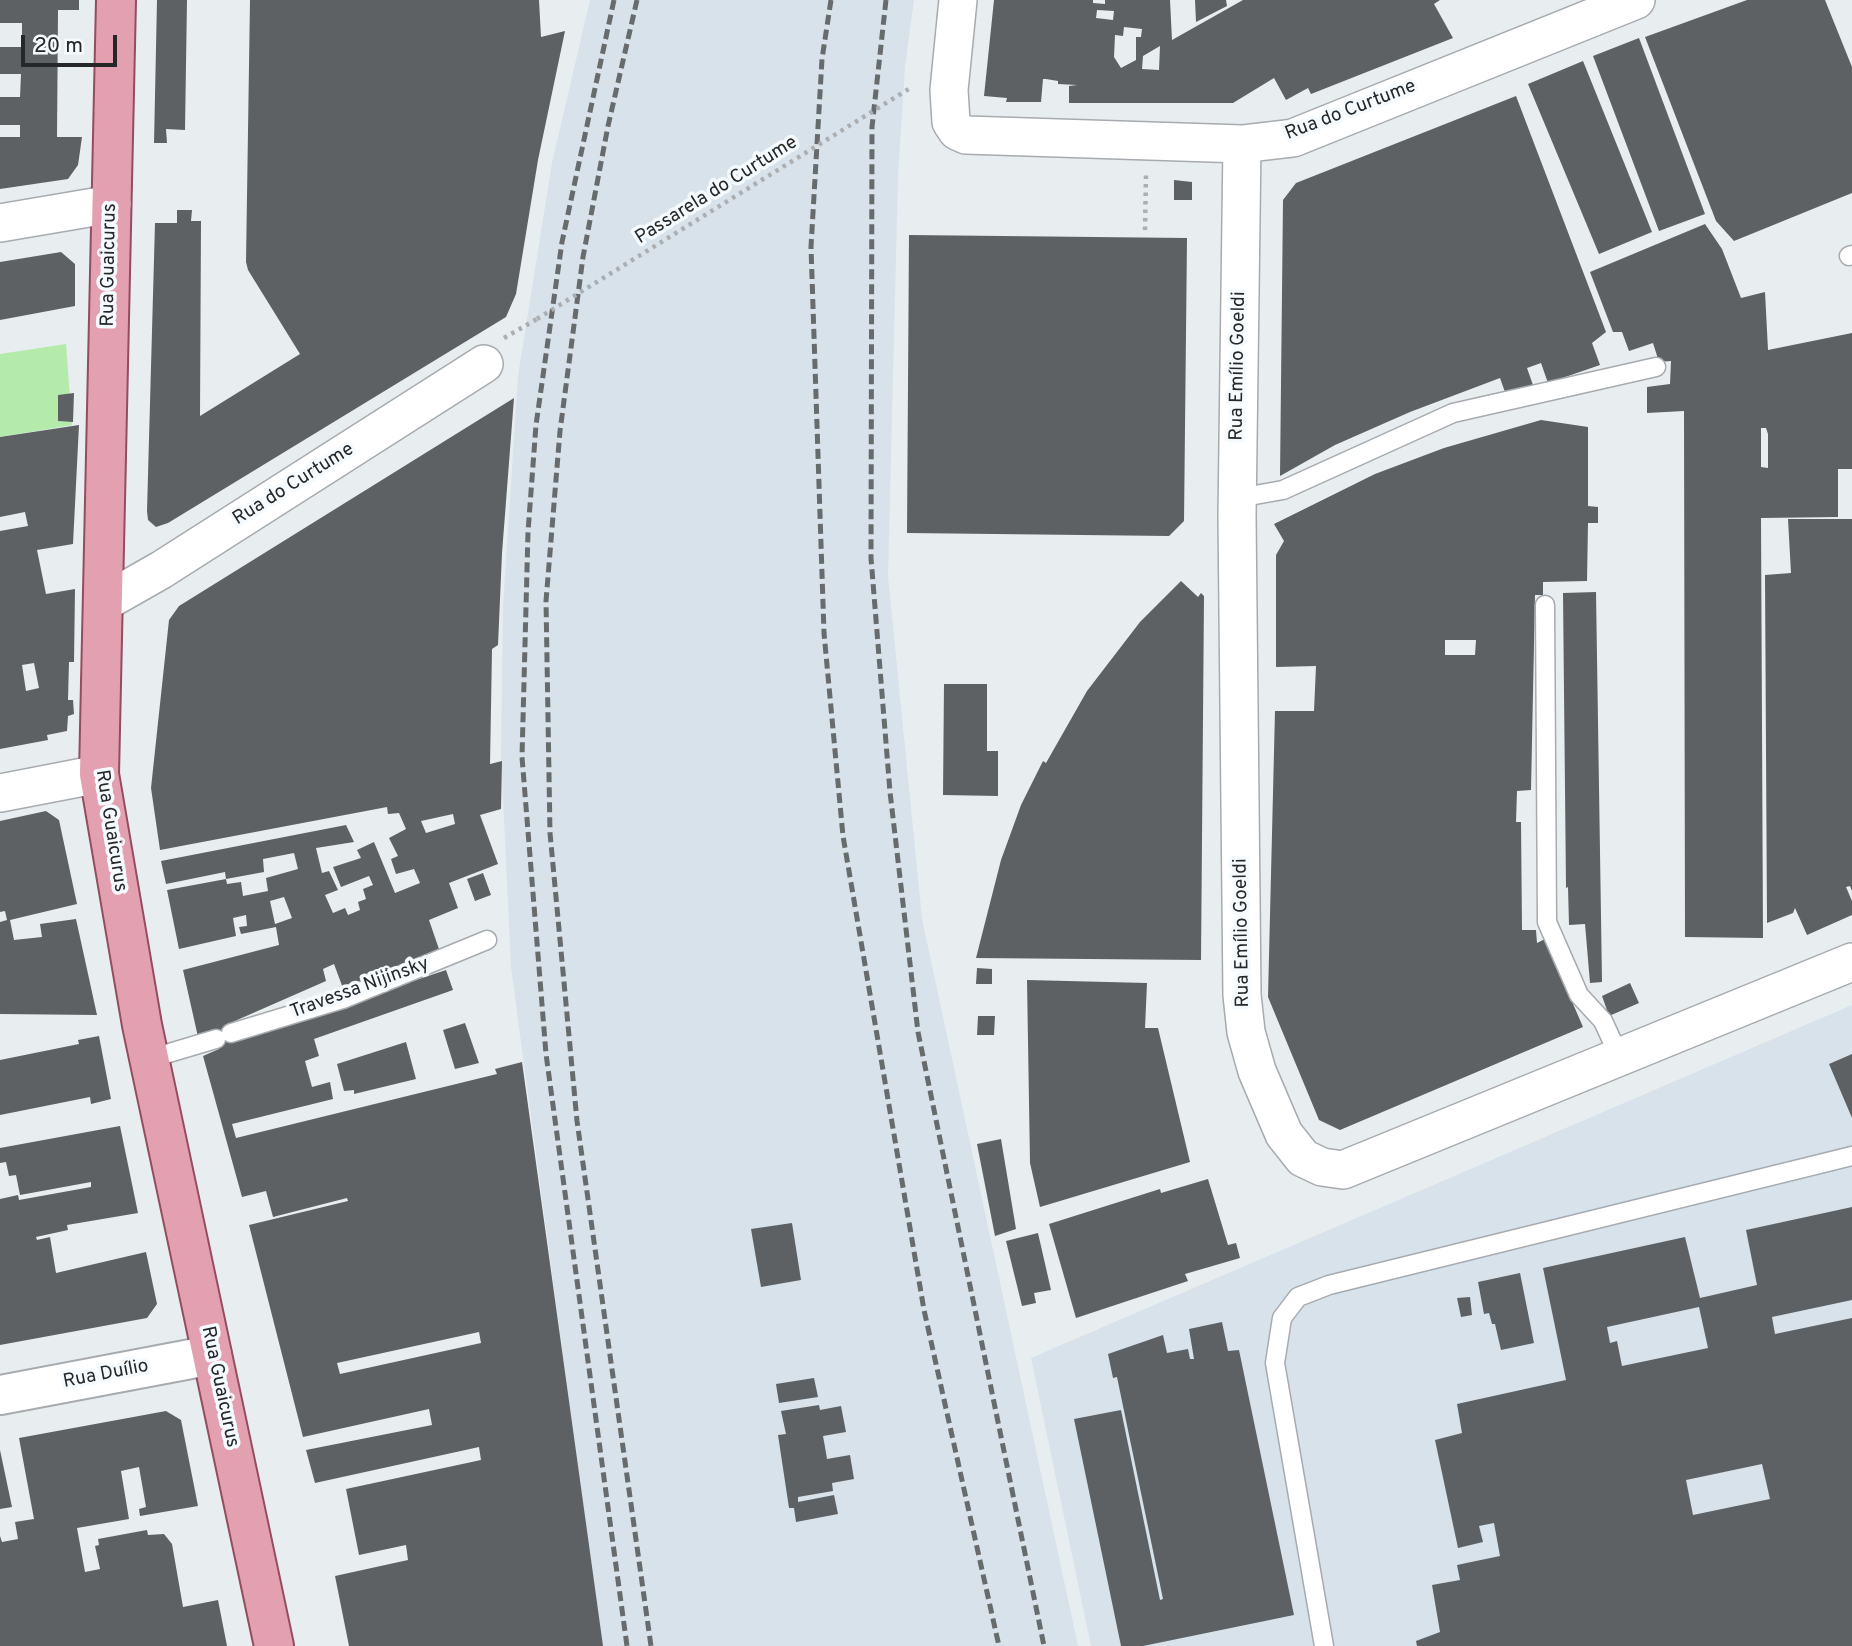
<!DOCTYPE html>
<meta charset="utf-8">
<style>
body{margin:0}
#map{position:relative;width:1852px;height:1646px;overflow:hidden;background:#e8edf0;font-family:Overpass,sans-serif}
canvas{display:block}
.scale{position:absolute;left:21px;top:35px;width:96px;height:32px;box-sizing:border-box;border:4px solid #252728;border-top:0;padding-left:9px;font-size:21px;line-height:24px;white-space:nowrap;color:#252728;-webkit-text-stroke:5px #f5fafe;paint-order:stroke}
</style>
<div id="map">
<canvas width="1852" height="1646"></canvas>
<div class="scale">20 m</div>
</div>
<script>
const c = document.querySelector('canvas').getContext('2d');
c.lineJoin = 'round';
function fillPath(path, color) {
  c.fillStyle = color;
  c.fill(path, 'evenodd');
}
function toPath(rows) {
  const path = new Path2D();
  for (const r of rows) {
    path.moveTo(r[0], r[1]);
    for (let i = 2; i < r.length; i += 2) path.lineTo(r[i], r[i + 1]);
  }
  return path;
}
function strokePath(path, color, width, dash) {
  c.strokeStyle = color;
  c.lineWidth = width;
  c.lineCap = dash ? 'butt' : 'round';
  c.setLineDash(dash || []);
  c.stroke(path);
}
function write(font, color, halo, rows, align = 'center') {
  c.font = font + ' Overpass,sans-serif';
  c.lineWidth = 7;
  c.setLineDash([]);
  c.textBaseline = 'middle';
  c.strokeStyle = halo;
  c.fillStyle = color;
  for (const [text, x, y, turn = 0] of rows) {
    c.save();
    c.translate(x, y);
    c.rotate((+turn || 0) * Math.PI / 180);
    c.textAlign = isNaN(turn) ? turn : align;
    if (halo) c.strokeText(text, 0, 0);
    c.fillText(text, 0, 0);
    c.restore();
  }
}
fillPath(toPath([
 [590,0,914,0,905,66,898,176,888,576,922,919,1078,1646,602,1646,511,967,501,754,503,606,518,376,552,163],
 [1852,1005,1852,1646,1091,1646,1031,1358]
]), '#d7e2eb');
fillPath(toPath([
 [66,344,72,425,0,437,0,354]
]), '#b4ebab');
fillPath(toPath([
 [0,0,79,0,79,10,58,10,57,137,82,137,78,165,68,179,0,189,0,137,20,137,20,125,0,125,0,97,20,97,21,74,0,74,0,47,22,47,22,23,0,23],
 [157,0,187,0,185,130,166,129,167,143,154,143],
 [250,0,539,0,541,37,565,31,538,160,516,294,506,317,168,523,156,527,148,520,147,511,155,223,177,223,177,210,192,210,191,221,201,221,200,416,300,354,248,270,246,262],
 [994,0,1093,0,1093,3,1105,4,1105,0,1170,0,1172,40,1243,0,1440,0,1434,4,1453,38,1311,94,1308,88,1286,100,1274,78,1233,103,1069,103,1069,86,1077,85,1058,84,1058,81,1046,79,1043,79,1041,102,1006,102,1007,98,984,96],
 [1097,10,1114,11,1113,20,1096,18],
 [1124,27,1142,29,1141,37,1136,37,1136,60,1121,68,1114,57,1115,35,1123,36],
 [1160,46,1159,70,1142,69,1143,56],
 [1195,0,1226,0,1227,6,1196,22],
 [1747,0,1825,0,1852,67,1852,193,1734,241,1716,221,1645,37],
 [1639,38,1705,214,1659,231,1593,56],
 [1583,61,1652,232,1599,254,1528,84],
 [1516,96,1606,332,1592,343,1600,365,1548,383,1541,363,1527,368,1533,385,1506,395,1500,378,1410,412,1335,445,1280,476,1283,200,1296,183],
 [1174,180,1192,182,1192,200,1174,200],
 [1705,224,1722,249,1741,298,1765,292,1768,350,1852,333,1852,469,1838,469,1838,517,1761,518,1763,938,1685,937,1684,411,1647,413,1647,387,1670,384,1671,361,1659,362,1653,343,1629,351,1622,332,1613,332,1590,272],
 [1761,428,1766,428,1768,434,1768,468,1761,467],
 [909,235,1187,238,1184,521,1169,536,907,533],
 [61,252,75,264,75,306,0,320,0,262],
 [74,393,73,422,58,421,58,395],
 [514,398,502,553,498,645,492,649,490,764,502,761,501,809,480,815,498,864,449,883,458,908,429,920,440,952,344,991,334,964,323,969,326,981,228,1024,234,1041,446,970,453,990,314,1039,319,1056,305,1061,312,1087,330,1082,333,1099,232,1124,236,1138,497,1074,495,1069,522,1062,603,1646,349,1646,335,1576,408,1560,406,1545,359,1555,346,1489,481,1460,479,1447,315,1483,306,1450,432,1425,429,1409,303,1437,249,1225,348,1201,347,1198,273,1217,266,1191,242,1197,203,1056,219,1049,213,1030,198,1037,183,970,279,945,276,927,241,934,239,927,247,926,246,915,233,918,236,936,179,949,167,890,226,879,227,884,241,882,243,896,268,891,266,878,298,869,294,853,263,859,264,872,226,879,225,872,166,884,161,861,346,825,354,842,316,848,322,873,329,871,338,890,325,895,333,913,345,908,348,915,360,910,358,902,366,899,363,889,373,885,369,876,341,887,333,867,361,858,357,850,374,842,395,893,420,883,414,869,396,874,391,859,398,856,389,838,406,829,399,813,388,814,387,807,160,850,151,788,169,620,179,606],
 [453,814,455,824,426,833,421,821],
 [284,897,292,918,275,924,270,901],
 [479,1332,481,1343,340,1374,337,1363],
 [1541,420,1588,427,1588,506,1598,507,1598,523,1588,523,1587,581,1543,582,1543,595,1535,595,1531,790,1517,791,1516,822,1521,822,1522,930,1536,930,1537,943,1545,939,1583,1027,1340,1130,1319,1120,1268,997,1275,711,1314,711,1316,666,1276,667,1276,555,1284,541,1274,524,1375,474,1444,448],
 [1445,640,1476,640,1475,655,1445,655],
 [79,425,73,544,37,550,46,594,75,589,74,662,69,662,68,700,73,700,74,714,68,716,67,731,47,735,48,740,0,749,0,531,28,526,25,512,0,517,0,437],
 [34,663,39,688,26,691,22,665],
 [1788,519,1852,519,1852,891,1850,886,1846,887,1852,901,1852,915,1807,935,1795,908,1793,913,1767,923,1765,575,1791,573],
 [1181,581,1198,597,1201,593,1204,596,1201,960,976,958,1001,860,1021,805,1043,761,1046,763,1087,691,1140,622],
 [1596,592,1602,982,1590,983,1585,924,1569,925,1568,887,1566,888,1563,593],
 [944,684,987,684,987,751,998,751,998,796,943,795],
 [46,811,59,820,77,904,10,920,14,940,42,937,40,924,76,919,97,1015,0,1014,0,922,7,920,5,911,0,912,0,821],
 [483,873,491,895,475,901,467,879],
 [977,968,992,969,992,984,976,984],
 [1027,980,1147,983,1145,1028,1158,1028,1190,1162,1040,1207,1030,1163],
 [1630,983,1639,1003,1609,1016,1602,996],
 [978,1016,995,1016,994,1035,977,1035],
 [465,1023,479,1063,455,1069,443,1030],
 [99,1036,111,1099,91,1104,90,1097,0,1115,0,1060,79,1044,78,1040],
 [406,1042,416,1079,354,1094,354,1090,344,1091,337,1064],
 [1852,1054,1852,1118,1829,1064],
 [120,1126,138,1213,67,1225,68,1230,36,1237,37,1240,50,1237,56,1273,146,1252,157,1304,147,1318,0,1345,0,1199,18,1195,19,1200,91,1187,91,1182,20,1195,16,1175,9,1176,6,1162,0,1163,0,1148],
 [1001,1139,1016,1229,995,1236,977,1144],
 [1208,1179,1228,1245,1236,1243,1240,1258,1185,1274,1188,1281,1076,1318,1049,1224,1160,1189,1161,1193],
 [1852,1207,1852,1300,1772,1317,1775,1334,1852,1318,1852,1646,1417,1646,1416,1641,1440,1632,1432,1585,1460,1580,1457,1565,1500,1556,1494,1523,1479,1526,1483,1542,1458,1548,1435,1440,1462,1433,1457,1404,1566,1380,1543,1268,1685,1237,1700,1298,1757,1285,1746,1230],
 [1699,1307,1708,1348,1622,1366,1617,1341,1610,1343,1607,1327],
 [1762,1464,1770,1499,1693,1515,1686,1480],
 [792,1223,801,1280,761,1287,751,1229],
 [1038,1233,1051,1290,1034,1293,1036,1303,1022,1306,1006,1241],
 [1520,1273,1534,1343,1501,1350,1495,1324,1492,1324,1489,1313,1484,1314,1478,1282],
 [1470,1297,1472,1315,1461,1317,1457,1298],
 [1222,1322,1228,1351,1239,1350,1294,1615,1143,1646,1121,1646,1074,1419,1121,1410,1160,1600,1163,1599,1117,1377,1113,1378,1108,1354,1163,1335,1167,1353,1188,1349,1190,1359,1194,1359,1189,1329],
 [814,1378,818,1397,779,1403,776,1384],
 [819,1405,820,1410,841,1406,846,1432,823,1436,825,1447,827,1459,850,1455,854,1479,832,1483,833,1491,798,1497,798,1502,834,1495,838,1514,796,1522,794,1508,789,1508,778,1435,786,1434,781,1411],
 [166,1411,181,1420,198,1506,140,1516,139,1509,146,1507,139,1467,121,1471,129,1519,77,1528,85,1572,100,1569,95,1546,99,1545,98,1539,147,1530,148,1535,164,1534,172,1544,183,1607,218,1600,227,1646,0,1646,0,1536,2,1542,18,1539,15,1522,34,1519,19,1438],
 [0,1450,12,1507,0,1509]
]), '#5d6164');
const service = toPath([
 [1849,256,1852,255],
 [1238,498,1283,490,1453,413,1656,367],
 [1545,605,1547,922,1579,995,1603,1021,1620,1058],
 [231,1033,343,999,487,940],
 [149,1059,216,1039],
 [1324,1646,1275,1363,1282,1318,1298,1297,1329,1285,1852,1156]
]);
const minor = toPath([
 [958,0,949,90,951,122,957,131,966,135,1242,144,1293,138,1636,0],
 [1242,144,1237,516,1242,995,1246,1032,1257,1071,1284,1134,1303,1158,1322,1167,1343,1170,1852,962],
 [0,223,112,204],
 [103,603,161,570,484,364],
 [0,793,99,774]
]);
const tertiary = toPath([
 [0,1395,212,1355]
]);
const primary = toPath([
 [116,0,99,774,142,1025,274,1646]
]);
strokePath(service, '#a7abaf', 21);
strokePath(minor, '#a7abaf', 40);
strokePath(tertiary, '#a7abaf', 42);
strokePath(primary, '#944c5f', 42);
strokePath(toPath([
 [1145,230,1146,175],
 [504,338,537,319]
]), '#abafb1', 4.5, [3.5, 5]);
strokePath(service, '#fff', 18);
strokePath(minor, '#fff', 37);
strokePath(tertiary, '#fff', 38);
strokePath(primary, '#e3a0b1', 38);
strokePath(toPath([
 [614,0,562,242,536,425,528,532,522,757,546,1054,627,1646],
 [637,0,608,126,583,257,560,431,546,601,550,833,577,1121,651,1646],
 [831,0,822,59,811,247,824,633,843,836,924,1310,999,1646],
 [886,0,872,127,871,558,890,792,918,1032,1044,1646]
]), '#686b6c', 5, [10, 5]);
strokePath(toPath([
 [537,319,912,87]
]), '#abafb1', 4.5, [3.5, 5]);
write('19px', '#252728', '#f5fafe', [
 ["Rua do Curtume",1351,111,-21],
 ["Passarela do Curtume",717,191,-32],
 ["Rua Guaicurus",110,265,-89],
 ["Rua Emílio Goeldi",1239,366,-89],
 ["Rua do Curtume",294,485,-32],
 ["Rua Guaicurus",110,831,81],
 ["Rua Emílio Goeldi",1243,933,-91],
 ["Travessa Nijinsky",360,989,-20],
 ["Rua Duílio",106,1375,-11],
 ["Rua Guaicurus",219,1387,78]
]);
</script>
